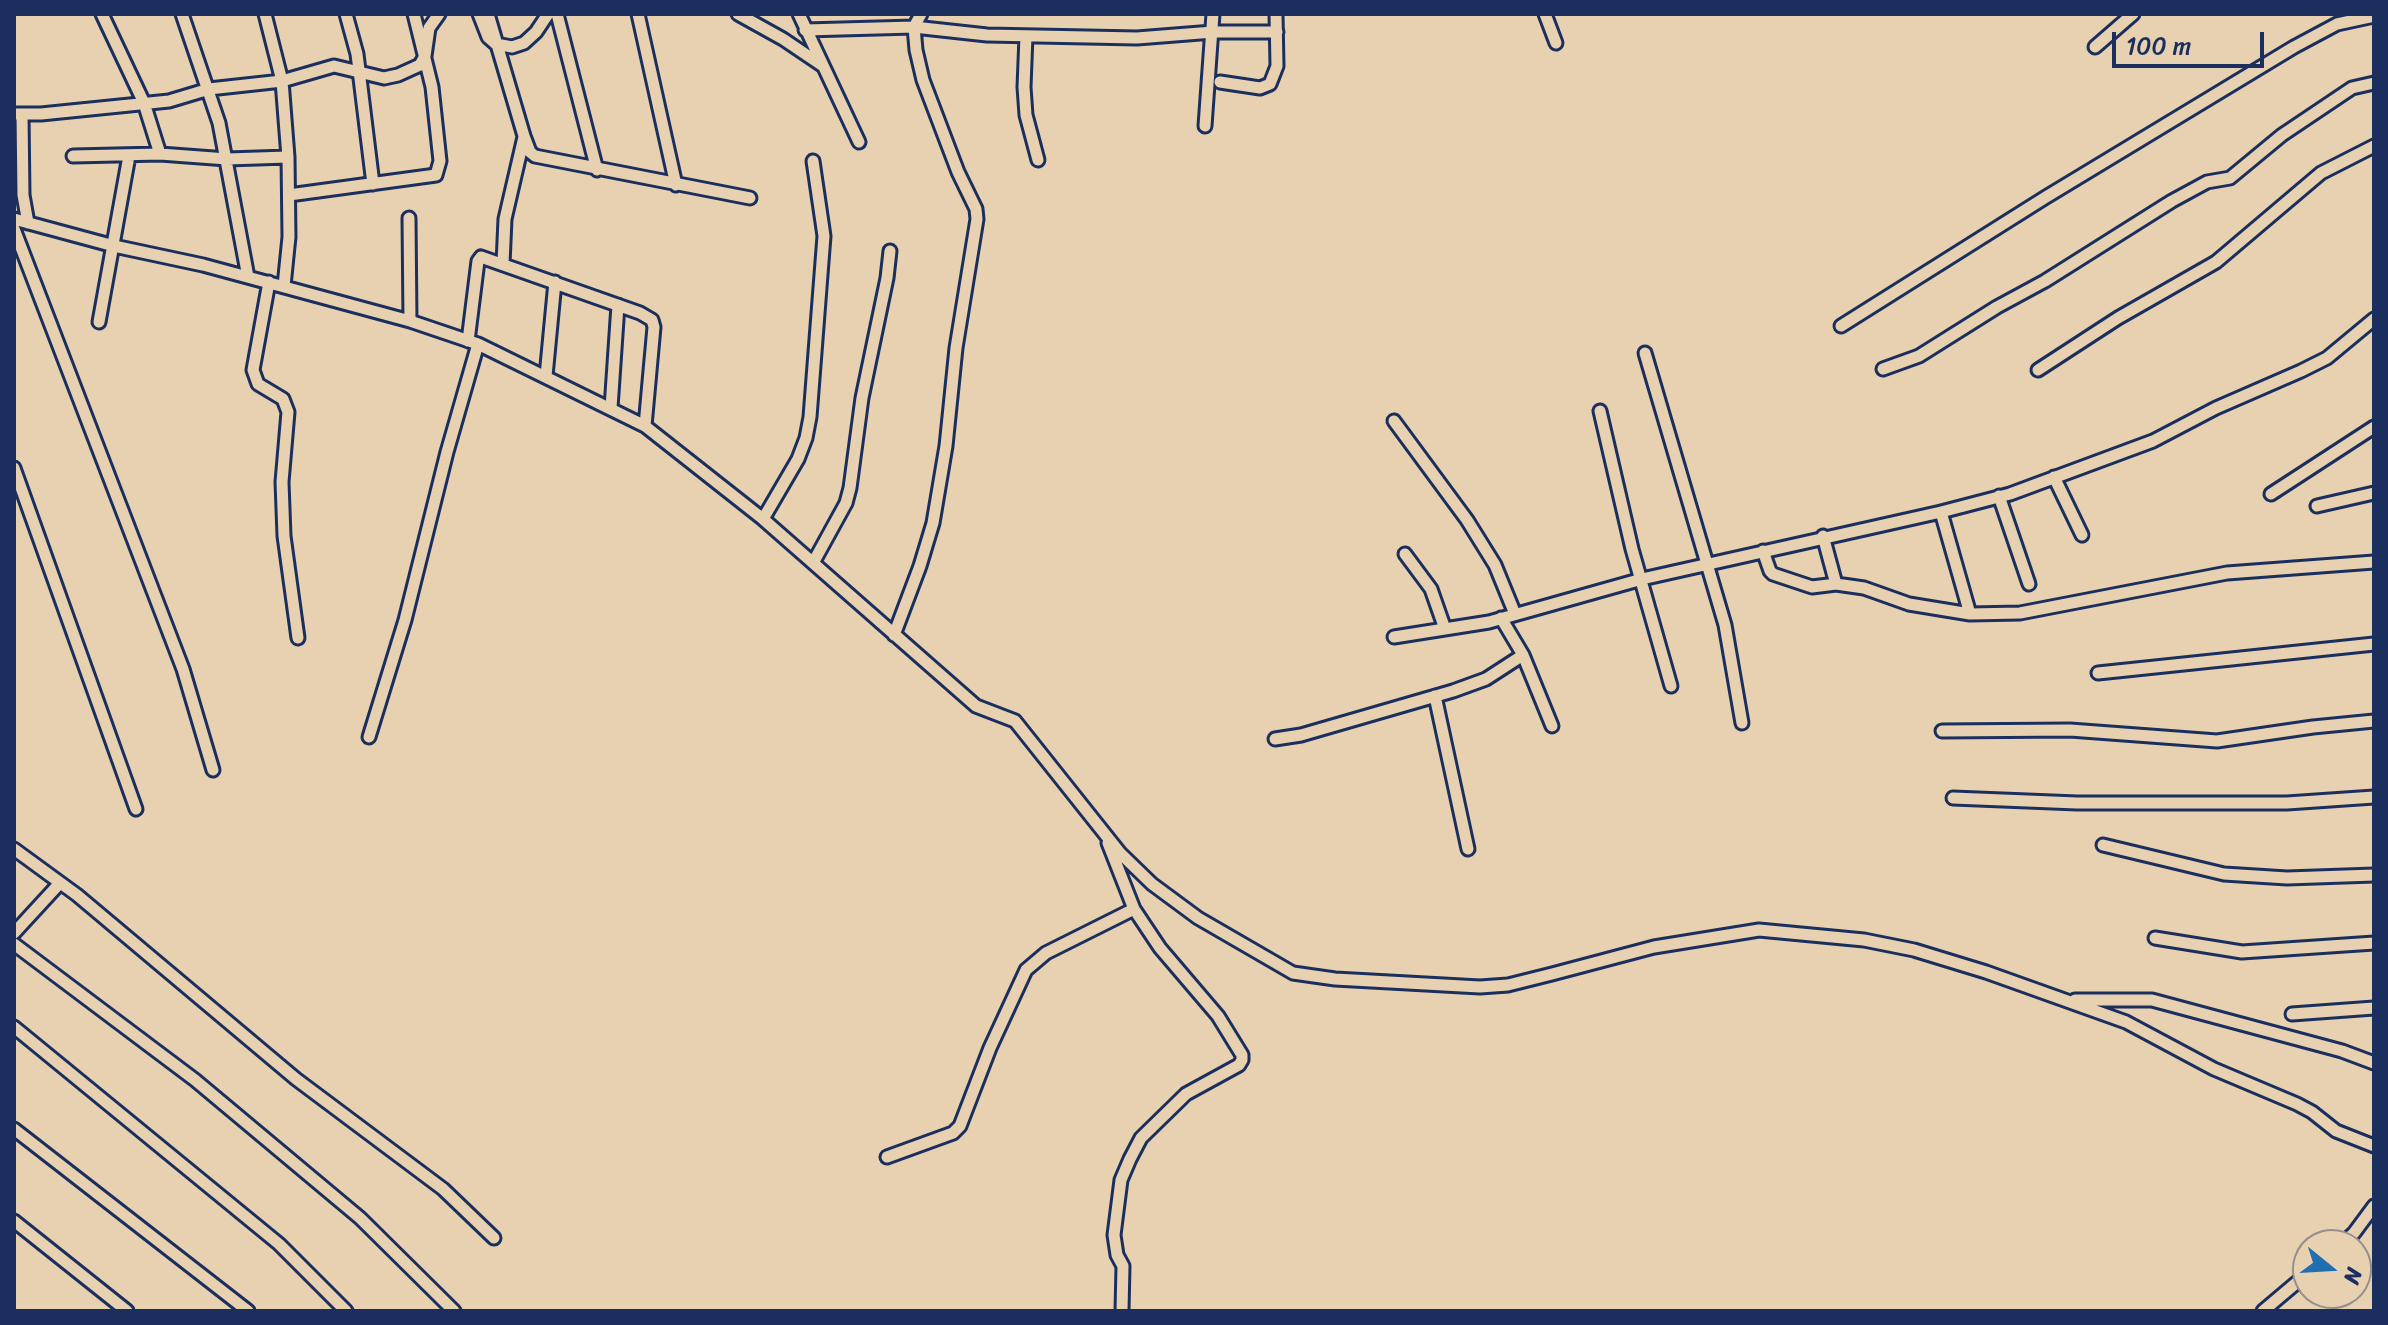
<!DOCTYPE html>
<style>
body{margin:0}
#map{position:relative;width:2388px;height:1325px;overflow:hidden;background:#e7d1b0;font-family:Sriracha,sans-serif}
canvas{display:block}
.frame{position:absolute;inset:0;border:16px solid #1b2f5e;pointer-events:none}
.north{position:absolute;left:2292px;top:1229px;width:80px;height:80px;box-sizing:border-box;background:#e7d1b0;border:2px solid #95908f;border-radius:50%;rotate:108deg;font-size:22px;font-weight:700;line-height:32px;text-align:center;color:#1b2f5e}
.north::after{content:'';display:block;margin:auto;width:28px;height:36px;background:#1f6fb2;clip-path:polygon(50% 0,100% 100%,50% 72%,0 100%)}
.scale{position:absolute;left:2112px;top:32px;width:152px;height:36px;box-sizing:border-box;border:4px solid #1b2f5e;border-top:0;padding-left:10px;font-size:24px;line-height:28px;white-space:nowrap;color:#1b2f5e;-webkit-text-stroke:6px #e7d1b0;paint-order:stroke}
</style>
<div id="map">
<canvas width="2388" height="1325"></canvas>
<div class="frame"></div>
<div class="north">N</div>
<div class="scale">100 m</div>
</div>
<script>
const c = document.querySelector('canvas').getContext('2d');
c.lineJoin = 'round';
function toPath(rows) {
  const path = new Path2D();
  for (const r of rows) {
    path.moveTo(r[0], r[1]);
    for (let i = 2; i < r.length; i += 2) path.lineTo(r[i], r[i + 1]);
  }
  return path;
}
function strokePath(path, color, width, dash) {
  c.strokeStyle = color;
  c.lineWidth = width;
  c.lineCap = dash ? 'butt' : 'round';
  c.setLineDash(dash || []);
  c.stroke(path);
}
const street = toPath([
 [102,14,144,103,160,154],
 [182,14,219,123,248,277],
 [265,14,282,81,288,157,289,237,284,286],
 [346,14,357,54,373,184],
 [479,14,488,37,496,44,512,47,524,43,536,32,548,14],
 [488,14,524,136,530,152,535,156,750,198],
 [557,14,597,170],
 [638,14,676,185],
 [738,14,783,39,823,66],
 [799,14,859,142],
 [1545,14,1556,43],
 [805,30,914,27,987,35,1137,38,1213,32,1277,32],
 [1026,36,1024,87,1026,115,1038,160],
 [2095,47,2133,14],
 [1220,82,1260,88,1270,84,1277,66,1276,14],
 [14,114,41,114,169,101,209,89,282,81,334,66,384,78,398,75,420,65,425,56,429,28,439,14],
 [22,114,23,195,28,223],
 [1205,126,1213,14],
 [73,156,160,154,227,159,288,157],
 [289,195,436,175,440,161,432,87,414,14],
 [409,218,410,321],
 [14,219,114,246,203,265,410,321,478,344,645,426,763,519,976,706,1015,721,1120,853,1152,884,1198,918,1293,973,1335,979,1480,987,1508,985,1552,974,1654,947,1759,930,1864,940,1914,950,1986,972,2126,1022,2214,1069,2297,1104,2312,1112,2336,1131,2374,1146],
 [14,229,183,669,213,770],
 [503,264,505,219,524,137],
 [269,282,253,370,258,384,283,399,288,412,282,482,284,536,298,638],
 [99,322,129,156],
 [1841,326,2046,197,2294,47,2337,24,2374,16],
 [468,341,478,261,481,257,640,313,652,320,654,327,645,426],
 [1645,353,1725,625,1742,723],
 [1883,369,1919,356,1997,307,2045,281,2172,201,2207,182,2230,178,2282,135,2352,88,2374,83],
 [2038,370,2118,318,2216,262,2321,173,2374,146],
 [546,376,555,282],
 [611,408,618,305],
 [1600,411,1632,549,1671,686],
 [1394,421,1467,520,1495,565,1515,614],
 [14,468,136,809],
 [2054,477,2082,535],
 [2271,494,2374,427],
 [1999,496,2029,584],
 [2317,506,2374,493],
 [1941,512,1970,614],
 [763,519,798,459,806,438,810,417,824,236,813,161],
 [1823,536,1836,584],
 [1763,551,1770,571,1773,574,1812,587,1836,584,1864,588,1909,604,1970,614,2020,613,2227,573,2374,562],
 [1405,554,1431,589,1445,629],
 [813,563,846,503,850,488,862,398,887,278,890,251],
 [1501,618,1523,655,1552,726],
 [894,635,920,566,933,523,946,446,956,348,977,219,976,209,958,172,923,80,916,50,914,27,921,14],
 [1394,637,1489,622,1642,579,1941,512,2010,494,2153,441,2216,408,2301,371,2327,358,2374,319],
 [2098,673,2374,644],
 [1435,696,1468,849],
 [1942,731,2070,730,2217,741,2313,727,2374,721],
 [369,737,405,620,447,452,478,344],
 [1275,739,1301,735,1453,691,1486,679,1523,655],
 [1953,798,2077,803,2287,803,2374,797],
 [1108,843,1134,909,1160,948,1218,1016,1242,1055,1242,1060,1239,1065,1186,1094,1141,1138,1130,1159,1121,1180,1114,1235,1117,1255,1123,1266,1122,1311],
 [2103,845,2224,874,2287,878,2374,875],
 [14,849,77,895,296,1079,443,1189,494,1238],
 [14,933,60,883],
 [2155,938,2242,952,2374,943],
 [14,944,195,1080,360,1218,454,1311],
 [2075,1000,2152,1000,2342,1051,2374,1063],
 [2292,1014,2374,1008],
 [14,1027,279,1244,346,1311],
 [14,1129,248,1311],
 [887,1157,953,1133,960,1126,990,1048,1026,970,1046,953,1134,909],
 [14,1221,127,1311],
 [2341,1245,2354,1233,2374,1206],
 [2263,1311,2308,1273]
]);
strokePath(street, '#1b2f5e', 17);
strokePath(street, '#e7d1b0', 11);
</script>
